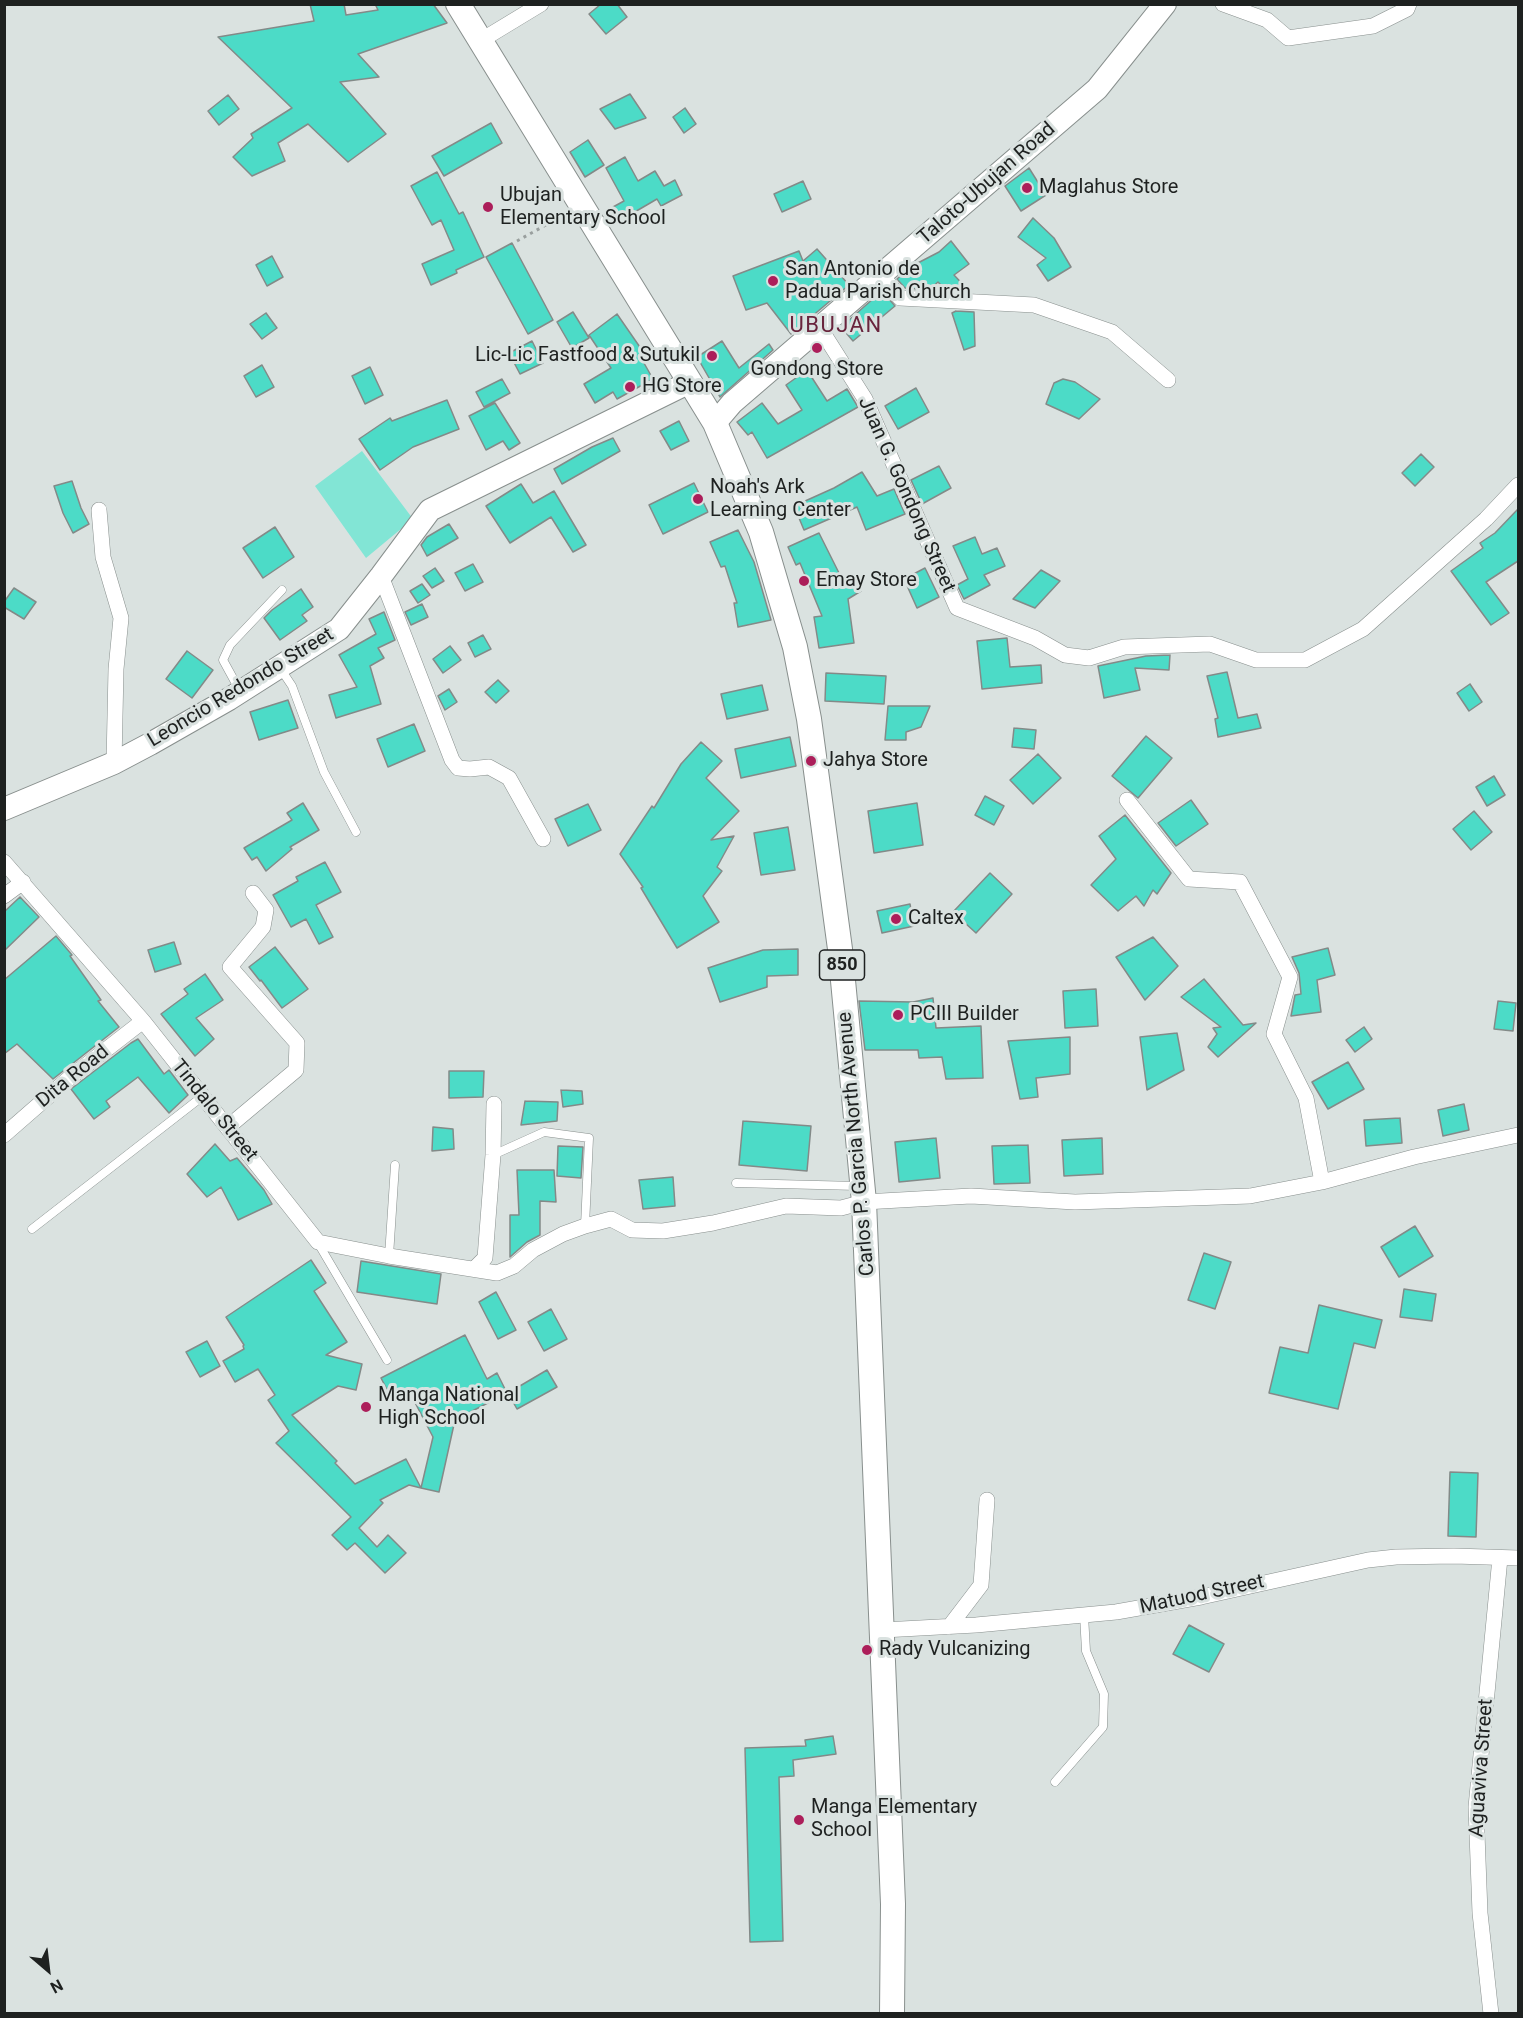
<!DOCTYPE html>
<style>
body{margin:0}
#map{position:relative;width:1523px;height:2018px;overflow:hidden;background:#dae2e0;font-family:Roboto,sans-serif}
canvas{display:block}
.frame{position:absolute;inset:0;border:6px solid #1e2120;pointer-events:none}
.north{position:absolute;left:18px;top:1940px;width:60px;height:60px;-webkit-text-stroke:4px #dae2e0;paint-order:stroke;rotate:152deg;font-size:16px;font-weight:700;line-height:24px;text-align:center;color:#1e2120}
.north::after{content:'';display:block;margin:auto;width:21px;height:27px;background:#1e2120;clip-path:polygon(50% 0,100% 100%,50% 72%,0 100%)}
</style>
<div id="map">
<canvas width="1523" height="2018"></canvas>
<div class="frame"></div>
<div class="north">N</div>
</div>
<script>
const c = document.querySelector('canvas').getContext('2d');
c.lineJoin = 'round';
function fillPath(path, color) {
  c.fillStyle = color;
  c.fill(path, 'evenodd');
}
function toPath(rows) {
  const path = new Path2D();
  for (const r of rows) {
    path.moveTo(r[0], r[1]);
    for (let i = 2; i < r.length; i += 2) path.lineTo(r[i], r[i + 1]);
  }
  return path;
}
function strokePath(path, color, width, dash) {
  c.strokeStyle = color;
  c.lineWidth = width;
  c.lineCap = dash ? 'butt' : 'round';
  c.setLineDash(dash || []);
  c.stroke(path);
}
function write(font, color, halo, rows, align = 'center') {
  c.font = font + ' Roboto,sans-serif';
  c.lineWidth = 6;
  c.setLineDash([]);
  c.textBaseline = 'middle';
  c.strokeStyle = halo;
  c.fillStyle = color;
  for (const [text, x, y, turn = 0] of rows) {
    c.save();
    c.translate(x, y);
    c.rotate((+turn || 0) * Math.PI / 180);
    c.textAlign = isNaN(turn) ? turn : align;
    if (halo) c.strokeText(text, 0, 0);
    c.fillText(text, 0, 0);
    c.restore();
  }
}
fillPath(toPath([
 [362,451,413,519,366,558,315,486]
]), '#82e5d5');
const building = toPath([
 [310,4,344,4,346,15,378,10,375,4,433,4,447,23,358,54,379,77,340,82,386,134,348,162,308,124,278,143,285,161,252,176,233,157,253,138,251,134,292,108,218,37,314,21,310,4],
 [601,4,617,4,627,17,606,34,589,14,601,4],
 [630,94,646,118,615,129,600,109,630,94],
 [228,95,239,109,219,125,208,111,228,95],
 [685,108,696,124,684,133,673,117,685,108],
 [491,123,502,143,444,176,432,156,491,123],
 [588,140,604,165,585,177,570,152,588,140],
 [625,157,638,181,655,171,664,186,675,180,682,195,661,206,657,199,621,220,613,207,624,201,606,168,625,157],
 [1029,168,1046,195,1021,211,1005,186,1029,168],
 [437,172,459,214,463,212,484,257,456,270,457,273,431,285,422,264,454,250,441,220,432,225,411,186,437,172],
 [803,181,811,199,782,212,774,194,803,181],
 [1033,218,1054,238,1071,267,1048,281,1037,265,1046,258,1018,237,1033,218],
 [951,241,969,264,954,275,970,292,951,291,951,289,945,289,938,282,929,290,905,288,897,279,912,266,939,252,951,241],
 [512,243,553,320,528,334,486,257,512,243],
 [817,249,849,285,791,334,767,303,746,310,733,276,799,251,803,261,817,249],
 [272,256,283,277,267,286,256,265,272,256],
 [882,291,895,306,853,341,841,327,882,291],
 [956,311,974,312,975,346,964,350,952,313,956,311],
 [573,312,589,338,572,348,557,322,573,312],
 [266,313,277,328,262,339,250,324,266,313],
 [617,314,644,353,640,356,653,379,617,399,613,392,595,403,584,384,611,368,589,335,617,314],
 [532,341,543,363,520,374,509,353,532,341],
 [722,341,739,368,769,344,773,350,720,397,697,357,722,341],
 [262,365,274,387,256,397,244,376,262,365],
 [370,367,383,395,365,404,352,376,370,367],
 [807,370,827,401,847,389,858,407,767,458,752,432,748,435,737,422,762,403,778,424,802,410,786,385,807,370],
 [502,379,510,393,484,407,476,392,502,379],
 [1063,379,1075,382,1100,399,1079,419,1046,404,1054,383,1063,379],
 [916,388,929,412,898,429,885,406,916,388],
 [447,400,459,429,413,447,380,470,359,439,390,418,392,421,447,400],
 [495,403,520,443,509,450,503,441,486,450,469,416,495,403],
 [679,421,689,441,671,450,660,431,679,421],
 [613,438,620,451,562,484,554,469,592,447,613,438],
 [1421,454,1434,467,1415,486,1402,473,1421,454],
 [939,466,951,488,922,504,911,480,939,466],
 [862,472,877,496,894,489,905,514,866,530,857,507,804,530,794,506,834,488,862,472],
 [72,481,81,508,89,524,73,533,63,513,54,486,72,481],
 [694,483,708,512,663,534,649,505,694,483],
 [521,484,533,503,554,491,586,545,573,552,551,517,510,543,486,506,521,484],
 [1518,509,1518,561,1486,582,1509,613,1491,625,1451,571,1483,548,1480,543,1495,533,1518,509],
 [449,524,458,538,427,556,421,545,427,537,449,524],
 [275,527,294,557,263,578,243,548,275,527],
 [738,530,754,562,771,620,738,627,734,603,737,603,725,566,721,567,710,542,738,530],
 [819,533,843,581,853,576,861,591,848,599,854,643,819,648,814,617,822,616,800,563,796,565,788,547,819,533],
 [975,537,982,554,997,548,1005,566,984,575,990,585,964,599,957,585,968,579,953,546,975,537],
 [473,564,483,582,465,591,455,573,473,564],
 [435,568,444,581,432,588,423,576,435,568],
 [925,568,939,597,917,608,904,579,925,568],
 [1041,570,1060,581,1035,608,1013,599,1041,570],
 [422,584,430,595,418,603,410,591,422,584],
 [14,588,36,602,24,619,4,607,4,602,14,588],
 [301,589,313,607,302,615,307,621,280,640,264,618,272,610,301,589],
 [422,604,428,617,411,625,405,612,422,604],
 [384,612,395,640,378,648,384,658,370,666,381,704,336,718,329,695,357,687,339,655,376,634,369,619,384,612],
 [483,635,491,649,475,657,468,643,483,635],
 [1007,638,1010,667,1041,665,1042,683,982,689,977,641,1007,638],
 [450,646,461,660,443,673,433,659,450,646],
 [187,651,213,670,192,698,166,679,187,651],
 [1170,655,1169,670,1135,668,1140,690,1104,698,1098,666,1146,656,1170,655],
 [1227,672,1238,718,1257,714,1261,728,1218,737,1215,719,1218,718,1207,676,1227,672],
 [826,673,886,676,884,704,825,701,826,673],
 [498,680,509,691,496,703,485,692,498,680],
 [1470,684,1482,702,1469,711,1457,693,1470,684],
 [762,685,768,710,727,719,721,694,762,685],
 [449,689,457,702,445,710,438,696,449,689],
 [288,700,298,728,259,740,250,712,288,700],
 [888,706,930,706,921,727,906,732,906,740,885,740,888,706],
 [414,724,425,751,388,767,377,739,414,724],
 [1014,728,1036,730,1034,749,1012,747,1014,728],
 [1146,736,1172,758,1138,798,1112,776,1146,736],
 [790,737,796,766,741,778,735,749,790,737],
 [701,742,722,761,706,778,739,811,711,840,734,836,717,867,722,871,703,896,719,922,677,948,641,888,643,887,620,854,652,806,654,808,681,764,701,742],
 [1038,754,1061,778,1033,804,1010,780,1038,754],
 [1494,776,1505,795,1487,806,1476,787,1494,776],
 [985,796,1004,806,994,825,975,815,985,796],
 [1191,800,1208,824,1176,846,1158,823,1191,800],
 [303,803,319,830,290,847,292,849,266,871,257,857,252,860,244,848,292,820,287,813,303,803],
 [917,803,923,845,874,853,868,811,917,803],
 [588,804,601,830,568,846,555,819,588,804],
 [1474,811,1492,832,1471,850,1453,829,1474,811],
 [1125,815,1171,873,1157,894,1153,890,1144,906,1136,896,1118,911,1091,885,1116,859,1099,836,1125,815],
 [788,827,795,870,761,875,754,833,788,827],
 [325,862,341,892,316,905,333,937,319,944,306,919,291,927,273,895,298,881,296,877,325,862],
 [990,873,1012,894,976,933,953,912,990,873],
 [20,897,39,917,4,951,4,912,20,897],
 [910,904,914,926,882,933,877,911,910,904],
 [56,936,72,955,70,956,101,1000,98,1001,119,1027,53,1079,17,1044,4,1054,4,980,56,936],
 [1153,937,1178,966,1145,1000,1116,957,1153,937],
 [174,942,181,964,155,972,148,950,174,942],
 [275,947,308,989,282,1008,261,980,260,981,249,967,275,947],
 [1328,948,1335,975,1317,980,1321,1012,1291,1016,1295,995,1301,994,1299,973,1292,957,1328,948],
 [798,949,798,975,767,976,767,987,720,1002,708,968,763,950,798,949],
 [205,974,223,1000,196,1018,214,1039,195,1056,161,1014,188,994,184,989,205,974],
 [1204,979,1243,1025,1256,1023,1218,1057,1208,1047,1217,1034,1213,1028,1221,1027,1181,997,1204,979],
 [1096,989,1098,1026,1065,1028,1063,991,1096,989],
 [933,998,936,1028,981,1026,983,1078,946,1079,942,1057,919,1058,918,1050,865,1050,859,1001,913,1002,933,998],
 [1498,1001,1516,1003,1513,1031,1494,1029,1498,1001],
 [1364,1027,1372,1039,1355,1052,1346,1040,1364,1027],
 [1177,1033,1184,1070,1147,1090,1140,1037,1177,1033],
 [1070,1037,1070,1074,1036,1078,1038,1097,1020,1099,1008,1041,1070,1037],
 [138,1039,164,1074,169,1070,188,1095,169,1113,138,1077,106,1101,110,1107,94,1119,71,1089,131,1043,138,1039],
 [1348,1062,1364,1089,1328,1109,1312,1082,1348,1062],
 [449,1071,484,1071,483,1097,449,1098,449,1071],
 [561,1090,582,1091,583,1104,563,1107,561,1090],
 [525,1101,558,1102,557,1121,521,1125,525,1101],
 [1464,1104,1469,1130,1443,1136,1438,1110,1464,1104],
 [1400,1118,1402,1143,1366,1146,1364,1120,1400,1118],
 [743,1121,811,1126,807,1171,739,1165,743,1121],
 [433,1127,453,1129,454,1149,432,1151,433,1127],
 [936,1138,940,1178,899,1182,895,1142,936,1138],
 [1102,1138,1103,1174,1064,1176,1062,1140,1102,1138],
 [215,1144,230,1161,237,1158,264,1190,272,1204,238,1220,221,1187,207,1197,187,1174,215,1144],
 [1028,1145,1030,1183,994,1184,992,1146,1028,1145],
 [558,1146,583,1147,581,1178,557,1176,558,1146],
 [517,1170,554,1170,556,1202,540,1201,540,1235,527,1242,510,1257,510,1215,519,1215,517,1170],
 [673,1177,675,1206,643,1209,639,1180,673,1177],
 [1415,1226,1433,1256,1399,1277,1381,1247,1415,1226],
 [1204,1253,1231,1262,1215,1309,1188,1300,1204,1253],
 [311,1260,326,1283,314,1291,347,1342,326,1355,362,1364,356,1390,338,1386,292,1415,337,1461,335,1463,355,1484,406,1459,421,1488,409,1485,380,1500,383,1503,359,1528,377,1547,388,1535,406,1553,385,1573,355,1543,347,1550,332,1535,351,1517,276,1443,289,1431,268,1400,275,1395,258,1369,235,1382,223,1361,244,1349,243,1346,244,1345,226,1317,311,1260],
 [361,1261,441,1274,437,1304,357,1292,361,1261],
 [1404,1289,1436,1294,1432,1321,1400,1317,1404,1289],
 [496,1292,516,1330,498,1339,479,1302,496,1292],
 [1319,1305,1382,1320,1375,1348,1354,1343,1338,1409,1269,1393,1280,1347,1308,1353,1319,1305],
 [551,1309,567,1339,544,1351,528,1322,551,1309],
 [465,1335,487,1379,497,1373,507,1393,455,1420,439,1492,421,1488,433,1437,410,1393,393,1401,381,1378,465,1335],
 [207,1341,220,1366,200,1377,186,1352,207,1341],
 [547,1370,557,1387,517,1409,508,1393,547,1370],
 [1450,1472,1478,1473,1476,1537,1448,1536,1450,1472],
 [1189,1625,1224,1644,1209,1672,1173,1654,1189,1625],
 [833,1736,836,1754,793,1760,794,1776,779,1777,783,1941,750,1942,745,1748,806,1746,805,1740,833,1736]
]);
fillPath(building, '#4cdbc7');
strokePath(building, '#838a88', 1.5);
const lane = toPath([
 [280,668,292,686,324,772,356,832],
 [240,691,223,660,230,645,282,590],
 [493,1155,544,1132,589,1138,585,1226],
 [736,1183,858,1186],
 [32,1229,203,1096],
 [318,1243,387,1360],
 [389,1256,395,1165],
 [1055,1782,1103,1727,1104,1694,1086,1651,1084,1615]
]);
const street = toPath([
 [1223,4,1267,20,1288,38,1373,26,1407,9,1409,4],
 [480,41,541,4],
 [881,274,900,298,1034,305,1112,332,1168,380],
 [820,328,865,399,957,608,1035,638,1065,655,1089,658,1124,647,1210,644,1256,660,1305,660,1363,629,1486,519,1518,485],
 [99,510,103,557,121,618,116,669,114,763],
 [381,576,452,760,458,768,470,769,489,767,509,778,543,839],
 [1127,800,1189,879,1240,882,1290,977,1274,1034,1306,1098,1322,1182],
 [4,862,143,1021,318,1242,389,1256,497,1273,514,1266,533,1250,563,1234,585,1226,611,1219,632,1230,663,1231,713,1223,786,1206,841,1208,864,1202,971,1196,1075,1202,1250,1196,1322,1182,1414,1157,1518,1135],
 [4,896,23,882],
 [228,1127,296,1070,297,1043,230,967,263,927,266,910,253,893],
 [4,1135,67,1080,143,1021],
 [474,1269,485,1258,493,1155,494,1104],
 [949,1627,981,1585,987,1500],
 [883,1630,976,1625,1116,1612,1201,1597,1368,1560,1396,1557,1454,1556,1518,1558],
 [1491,2014,1480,1913,1476,1807,1500,1558]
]);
const secondary = toPath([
 [715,423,732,403,1097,89,1165,4],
 [4,809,114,763,150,744,229,699,339,629,381,576,430,510,690,382]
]);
const primary = toPath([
 [458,4,715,423,761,532,795,647,809,719,840,949,864,1202,893,1904,892,2014]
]);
strokePath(lane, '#888f8d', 9);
strokePath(street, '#888f8d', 16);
strokePath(secondary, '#888f8d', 24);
strokePath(primary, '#888f8d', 26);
strokePath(toPath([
 [517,241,564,215]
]), '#999f9e', 3, [3, 4.5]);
strokePath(lane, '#fff', 8);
strokePath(street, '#fff', 15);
strokePath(secondary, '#fff', 22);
strokePath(primary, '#fff', 24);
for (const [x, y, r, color] of [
 [1027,188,6,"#ac1e5a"],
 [488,207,6,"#ac1e5a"],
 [773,281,6,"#ac1e5a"],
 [817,348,6,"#ac1e5a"],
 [712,356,6,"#ac1e5a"],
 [630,387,6,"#ac1e5a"],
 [698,499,6,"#ac1e5a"],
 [804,581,6,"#ac1e5a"],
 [811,761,6,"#ac1e5a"],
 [896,919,6,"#ac1e5a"],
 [898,1015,6,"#ac1e5a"],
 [366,1407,6,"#ac1e5a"],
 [867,1650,6,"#ac1e5a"],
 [799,1820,6,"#ac1e5a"]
]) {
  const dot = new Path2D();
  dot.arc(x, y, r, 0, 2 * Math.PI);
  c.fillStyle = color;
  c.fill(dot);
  strokePath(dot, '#dae2e0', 2);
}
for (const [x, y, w] of [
 [842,965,45]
]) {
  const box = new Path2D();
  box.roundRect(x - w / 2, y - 15, w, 30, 4.5);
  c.fillStyle = '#dae2e0';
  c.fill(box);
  strokePath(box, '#1e2120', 1.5);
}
write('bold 18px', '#1e2120', null, [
 ["850",842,965]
]);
write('20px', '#1e2120', '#dae2e0', [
 ["Taloto-Ubujan Road",987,184,-41],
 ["Juan G. Gondong Street",906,495,66],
 ["Leoncio Redondo Street",241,688,-31],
 ["Dita Road",73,1077,-39],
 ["Tindalo Street",214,1111,51],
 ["Carlos P. Garcia North Avenue",857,1144,-95],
 ["Matuod Street",1202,1595,-12],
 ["Aguaviva Street",1482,1768,-86]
]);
write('20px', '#1e2120', '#dae2e0', [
 ["Maglahus Store",1039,188],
 ["Ubujan",500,196],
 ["Elementary School",500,219],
 ["San Antonio de",785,270],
 ["Padua Parish Church",785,293],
 ["Lic-Lic Fastfood & Sutukil",700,356,"right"],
 ["Gondong Store",817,370,"center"],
 ["HG Store",642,387],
 ["Noah's Ark",710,488],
 ["Learning Center",710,511],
 ["Emay Store",816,581],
 ["Jahya Store",823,761],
 ["Caltex",908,919],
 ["PCIII Builder",910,1015],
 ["Manga National",378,1396],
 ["High School",378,1419],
 ["Rady Vulcanizing",879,1650],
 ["Manga Elementary",811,1808],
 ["School",811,1831]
], 'left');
c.letterSpacing = '1.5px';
write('22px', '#69253d', '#dae2e0', [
 ["UBUJAN",836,326]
]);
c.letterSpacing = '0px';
</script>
